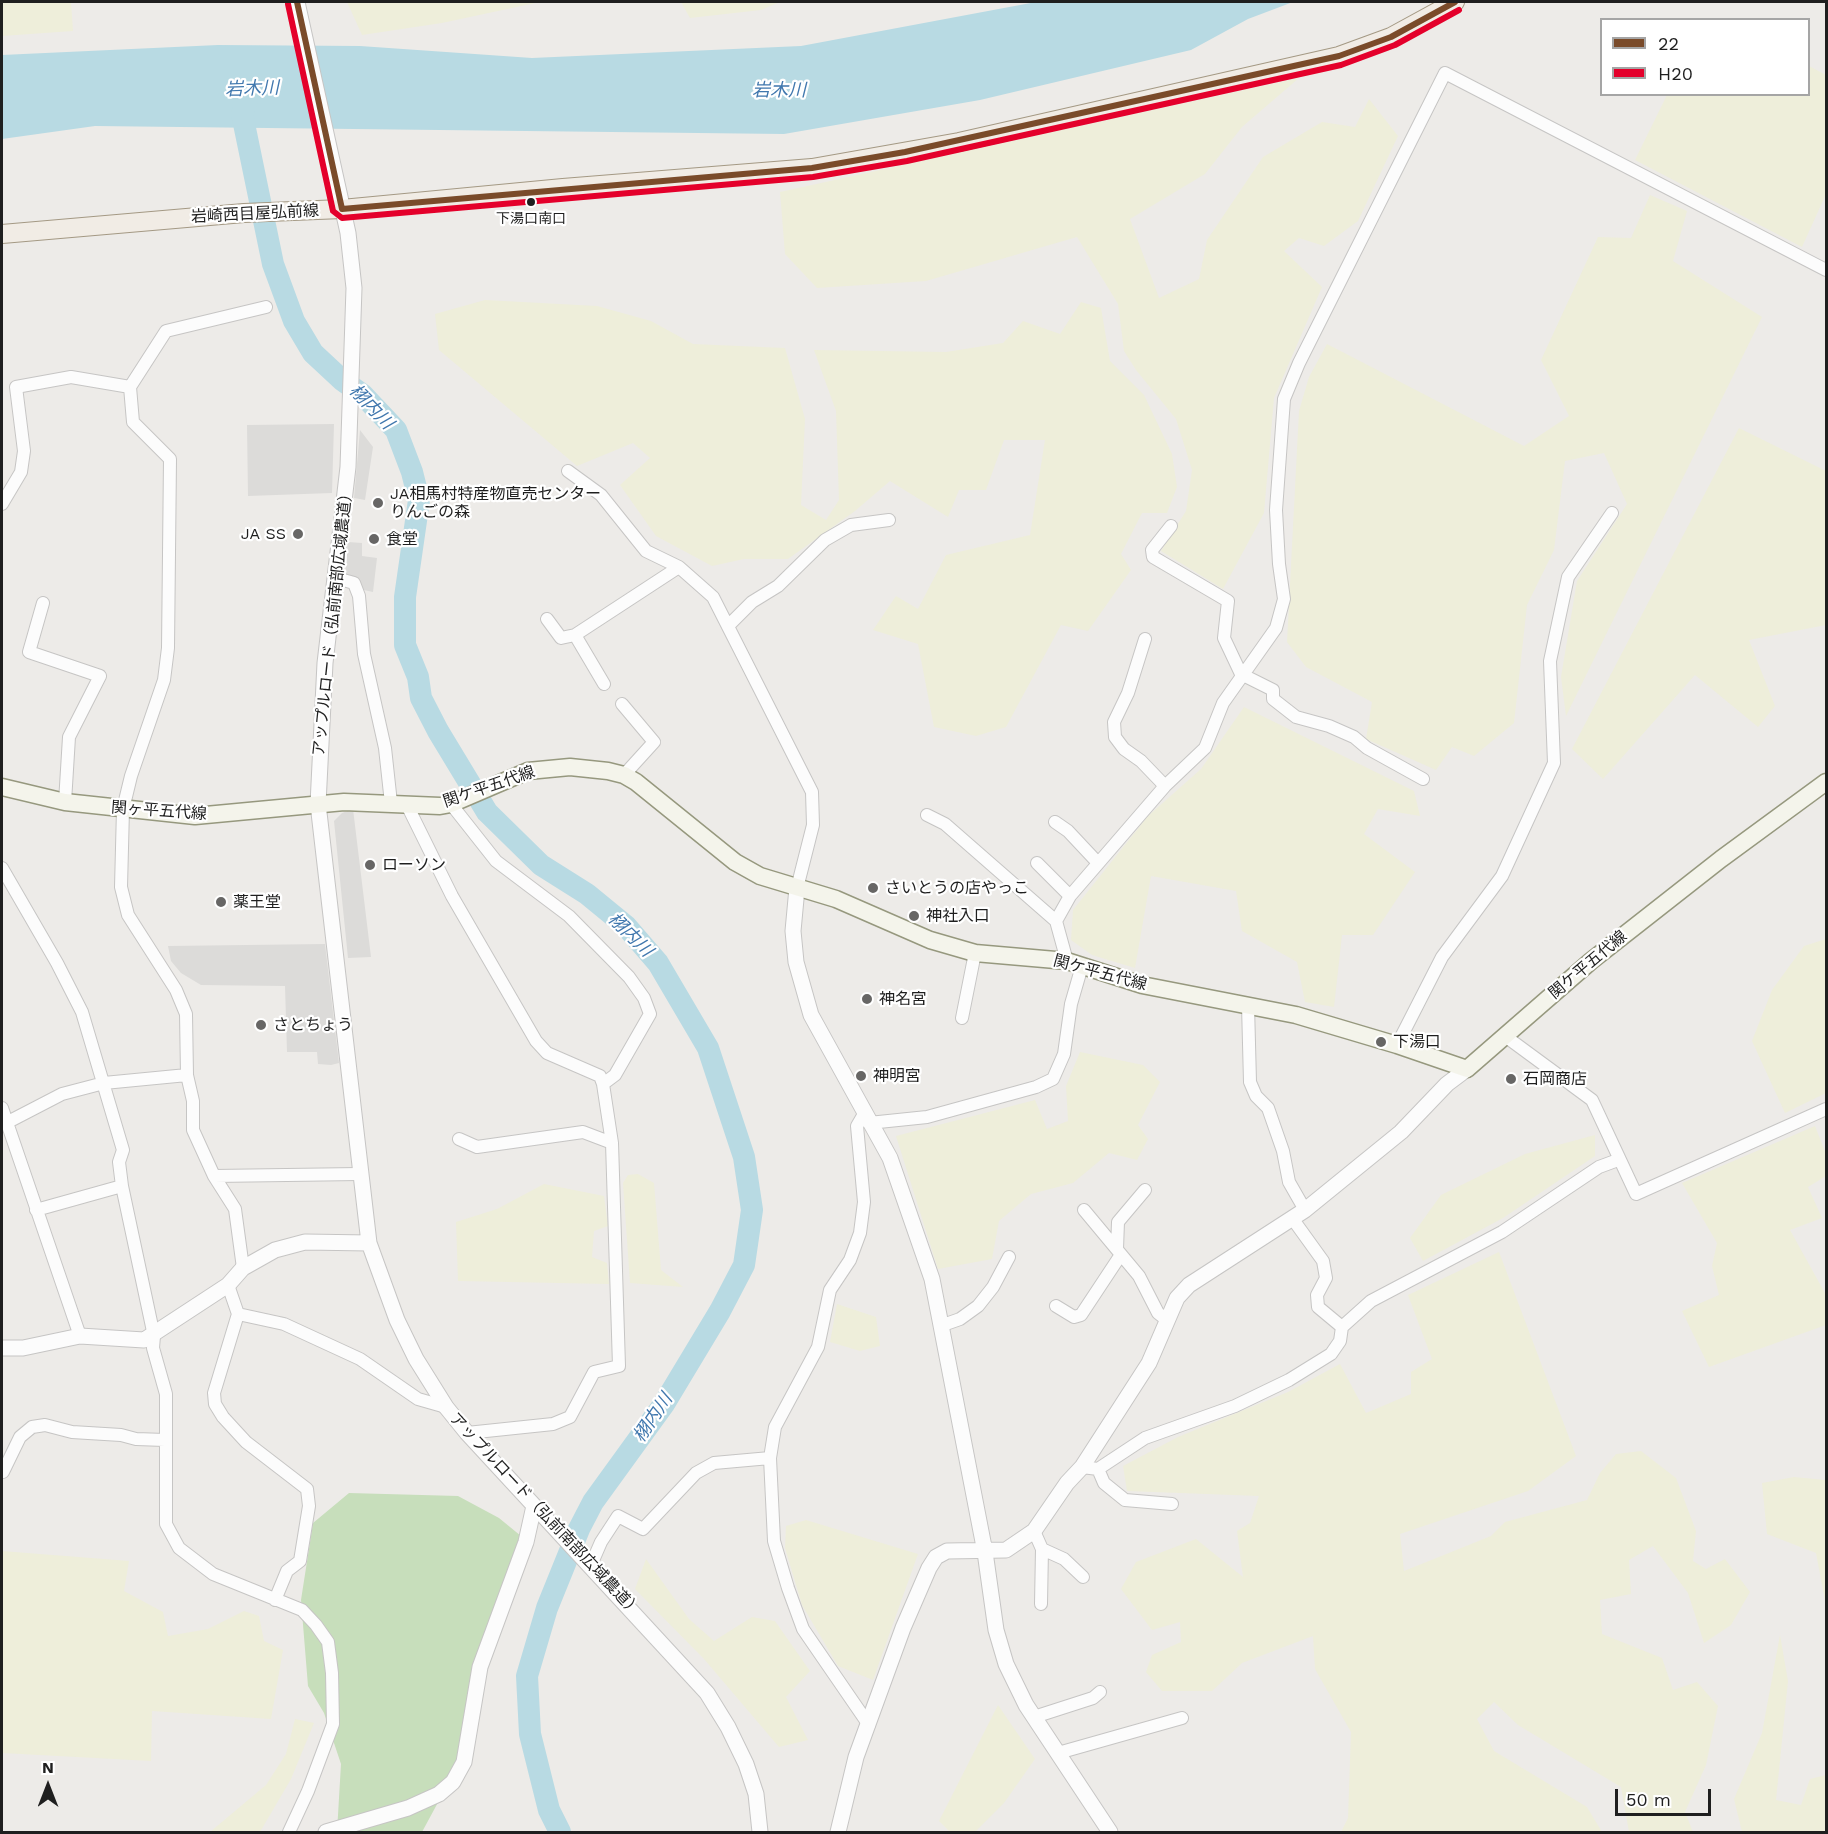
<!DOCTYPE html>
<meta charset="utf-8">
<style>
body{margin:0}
#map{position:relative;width:1828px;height:1834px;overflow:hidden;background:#edebe8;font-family:"Work Sans",sans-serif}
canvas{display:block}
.frame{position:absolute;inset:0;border:3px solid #1f1f1f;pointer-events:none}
.legend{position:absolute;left:1600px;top:18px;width:210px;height:78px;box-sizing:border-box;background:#fff;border:2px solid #a5a5a5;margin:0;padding:8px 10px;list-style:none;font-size:18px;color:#1f1f1f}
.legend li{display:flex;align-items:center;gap:12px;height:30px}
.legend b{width:30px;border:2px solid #a5a5a5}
.north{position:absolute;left:18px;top:1756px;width:60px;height:60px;-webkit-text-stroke:4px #fff;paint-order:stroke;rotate:0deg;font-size:16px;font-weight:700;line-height:24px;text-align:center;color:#1f1f1f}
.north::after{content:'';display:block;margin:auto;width:21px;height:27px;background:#1f1f1f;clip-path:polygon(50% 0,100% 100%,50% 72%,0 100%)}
.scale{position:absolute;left:1615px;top:1789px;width:96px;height:27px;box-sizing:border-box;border:3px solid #1f1f1f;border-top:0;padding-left:8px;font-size:18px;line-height:21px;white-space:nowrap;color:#1f1f1f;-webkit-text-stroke:4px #fff;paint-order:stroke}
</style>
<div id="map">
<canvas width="1828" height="1834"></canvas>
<div class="frame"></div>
<ul class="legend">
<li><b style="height:8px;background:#7a4b2a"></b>22</li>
<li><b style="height:8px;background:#e4002b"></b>H20</li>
</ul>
<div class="north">N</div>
<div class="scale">50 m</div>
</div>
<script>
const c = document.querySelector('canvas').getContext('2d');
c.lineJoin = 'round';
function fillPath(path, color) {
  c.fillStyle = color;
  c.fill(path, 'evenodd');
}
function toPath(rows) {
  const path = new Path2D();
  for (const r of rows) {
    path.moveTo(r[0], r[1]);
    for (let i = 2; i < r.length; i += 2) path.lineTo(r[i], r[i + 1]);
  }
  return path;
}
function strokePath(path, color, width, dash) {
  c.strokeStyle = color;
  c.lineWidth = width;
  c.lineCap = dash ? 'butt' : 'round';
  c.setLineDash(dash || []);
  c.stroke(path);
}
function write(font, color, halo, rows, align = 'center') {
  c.font = font + ' "Work Sans","Noto Sans JP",sans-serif';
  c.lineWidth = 4.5;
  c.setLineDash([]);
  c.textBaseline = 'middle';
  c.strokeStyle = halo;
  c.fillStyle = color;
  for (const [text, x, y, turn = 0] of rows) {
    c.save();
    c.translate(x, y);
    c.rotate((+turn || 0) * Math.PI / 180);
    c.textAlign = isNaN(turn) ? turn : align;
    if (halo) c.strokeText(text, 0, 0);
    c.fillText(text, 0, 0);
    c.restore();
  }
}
fillPath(toPath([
 [334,424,332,493,248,496,247,425],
 [360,430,373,447,365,500,354,498],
 [348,542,362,543,362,556,377,558,373,592,364,590,345,574],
 [353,809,371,957,348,958,334,821,342,813],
 [325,944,339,1063,331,1065,318,1064,317,1052,287,1052,285,986,201,985,181,973,171,961,168,946]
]), '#dcdbd9');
fillPath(toPath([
 [2,2,71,2,73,31,2,36],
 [347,2,540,2,442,23,362,35],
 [681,2,780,2,761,10,690,18],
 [1809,66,1826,75,1826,194,1802,247,1635,160,1667,95,1808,94],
 [1299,78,1242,127,1205,174,1130,219,1159,298,1199,279,1207,240,1263,157,1322,122,1355,127,1369,99,1398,136,1358,221,1324,246,1299,238,1284,251,1322,287,1274,398,1264,513,1223,589,1161,551,1186,511,1192,470,1176,419,1136,370,1124,351,1118,304,1077,237,926,281,817,288,785,254,780,192],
 [1650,195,1687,211,1673,261,1762,317,1566,716,1561,677,1577,581,1627,504,1604,453,1565,461,1554,550,1527,605,1514,723,1474,756,1452,747,1436,770,1366,739,1372,702,1306,667,1287,642,1299,411,1309,377,1327,344,1524,446,1569,416,1541,360,1598,237,1631,238],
 [485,300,597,306,651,321,693,344,785,348,805,419,801,505,826,520,839,500,836,411,814,350,946,352,1003,343,1023,321,1060,334,1081,302,1101,308,1110,361,1144,395,1172,454,1177,487,1167,513,1142,513,1121,554,1131,570,1088,631,1061,625,1006,727,976,736,934,727,918,644,873,630,896,596,918,609,946,555,1030,535,1045,440,1004,440,986,490,959,490,948,517,890,481,855,511,788,559,744,559,712,566,656,536,620,485,650,458,633,443,577,466,439,350,435,314],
 [1739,428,1826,471,1826,625,1749,640,1775,706,1758,727,1695,675,1603,779,1572,749],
 [1244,707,1414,791,1420,816,1378,809,1364,834,1415,872,1373,935,1342,935,1334,1007,1305,1002,1297,962,1242,931,1236,891,1151,876,1135,968,1092,955,1071,940,1073,910,1148,816,1201,769],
 [1826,939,1826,1093,1785,1113,1752,1041,1772,990,1804,946],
 [1080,1052,1143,1065,1160,1082,1138,1125,1148,1139,1137,1160,1109,1153,1073,1183,1031,1194,999,1221,992,1259,938,1269,896,1136,1035,1100,1047,1129,1068,1121,1066,1086],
 [1815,1126,1826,1154,1826,1176,1808,1187,1822,1218,1790,1230,1826,1295,1826,1325,1709,1367,1682,1311,1719,1295,1712,1266,1717,1243,1682,1183],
 [1595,1135,1595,1156,1503,1218,1423,1261,1410,1238,1441,1195,1525,1154],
 [638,1174,654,1183,661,1270,683,1287,630,1283,623,1183,628,1175],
 [544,1184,604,1196,608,1226,594,1231,592,1257,607,1263,609,1284,458,1281,456,1222,497,1209],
 [1499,1252,1576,1456,1528,1491,1400,1534,1404,1571,1491,1536,1505,1522,1587,1500,1600,1473,1616,1454,1641,1451,1676,1478,1696,1531,1693,1561,1706,1569,1725,1559,1750,1592,1731,1625,1704,1643,1688,1593,1653,1546,1629,1560,1631,1594,1600,1600,1602,1634,1662,1658,1673,1690,1697,1682,1718,1706,1706,1765,1685,1812,1693,1832,1629,1832,1621,1787,1518,1725,1494,1702,1477,1719,1494,1751,1587,1807,1602,1832,1341,1832,1348,1818,1351,1732,1315,1669,1313,1636,1242,1663,1212,1691,1162,1691,1146,1672,1152,1655,1181,1642,1180,1622,1152,1630,1121,1589,1136,1562,1196,1539,1243,1577,1237,1531,1250,1523,1259,1496,1127,1491,1123,1466,1178,1437,1288,1392,1340,1364,1366,1413,1411,1394,1411,1372,1432,1359,1408,1295],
 [837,1304,876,1317,880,1346,860,1351,830,1342],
 [1794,1477,1826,1480,1826,1606,1816,1553,1767,1534,1762,1483],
 [806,1520,918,1554,873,1680,838,1666,802,1605,785,1548,786,1526],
 [2,1551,129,1561,124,1591,163,1612,168,1636,208,1629,244,1611,259,1616,264,1641,283,1650,271,1719,152,1711,151,1761,2,1753],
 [646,1559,689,1619,714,1641,752,1617,775,1621,810,1671,786,1697,808,1740,779,1747,704,1659,635,1589],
 [1780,1635,1788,1681,1776,1800,1801,1805,1810,1779,1826,1775,1826,1832,1742,1832,1734,1799,1762,1733],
 [998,1705,1035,1759,1004,1803,975,1832,950,1832,939,1821],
 [295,1719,314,1723,291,1779,260,1832,210,1832,266,1785,286,1754]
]), '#eeeeda');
fillPath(toPath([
 [349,1493,458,1496,499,1518,521,1536,455,1771,422,1832,337,1832,341,1764,324,1713,308,1686,301,1600,313,1523]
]), '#c7debb');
fillPath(toPath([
 [1036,2,1293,2,1248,19,1191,50,980,100,784,134,95,126,2,139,2,55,218,45,360,46,532,58,801,46]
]), '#b8dae3');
strokePath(toPath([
 [247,101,242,114,273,264,294,321,313,353,342,380,363,395,396,430,412,472,419,500,405,597,405,645,418,677,421,698,438,731,487,812,541,865,587,894,626,926,658,963,708,1048,744,1157,752,1210,744,1265,720,1311,664,1404,593,1502,579,1529,547,1608,527,1676,530,1734,549,1810,560,1832]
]), '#b8dae3', 22);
const minor = toPath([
 [568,471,601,495,646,551,679,567,713,597,812,792,813,825,797,888],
 [2,504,21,472,24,451,16,387,71,377,130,387],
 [1171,526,1152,550,1153,557,1228,601,1224,638,1241,674,1273,690,1273,699,1296,717,1329,726,1354,737,1367,748,1423,779],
 [336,578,354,583,359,596,364,654,385,748,391,803],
 [43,603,29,652,100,676,69,737,65,802],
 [547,619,561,638,575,635,604,684],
 [728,626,752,602,778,586,825,540,851,525,889,520],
 [575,635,679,567],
 [1145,639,1128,693,1114,722,1115,737,1124,749,1141,761,1165,786],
 [622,704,654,742,624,775],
 [451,804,496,861,569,916,629,977,644,998,650,1014,615,1075,603,1084],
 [407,805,452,896,536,1041,547,1053,600,1076,603,1084,612,1143,619,1366,594,1372,570,1417,553,1424,467,1433],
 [927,815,945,824,1056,921],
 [1055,822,1068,831,1098,863],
 [1037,863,1070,896],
 [2,868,57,963,82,1012,123,1150,119,1162,122,1186,154,1336,153,1348,166,1394,166,1524,179,1548,213,1574,302,1610,316,1625,328,1642,332,1673,333,1724,308,1791,289,1832],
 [1067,961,1056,921,1070,896,1165,786,1205,748,1223,703,1276,628,1284,599,1279,564,1276,510,1284,399,1299,363,1445,73,1826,270],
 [1248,1005,1250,1082,1256,1096,1268,1108,1283,1151,1289,1182,1305,1210],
 [962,1018,975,953],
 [1505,1036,1592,1100,1636,1194,1826,1109],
 [1397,1045,1442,957,1502,876,1554,763,1550,661,1568,577,1612,513],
 [2,1108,80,1336],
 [864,1114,857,1126,864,1202,860,1233,850,1260,830,1290,818,1347,775,1427,770,1458,774,1541,788,1588,803,1629,869,1725],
 [8,1122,62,1094,104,1083,187,1075],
 [869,1123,927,1117,1036,1087,1053,1079,1064,1054,1071,1004,1082,966],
 [459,1139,477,1147,583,1132,612,1143],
 [214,1176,359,1174],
 [36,1210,122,1186],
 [1084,1210,1139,1276,1158,1313,1167,1320],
 [1292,1218,1323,1261,1326,1278,1317,1295,1318,1307,1342,1327],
 [1117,1249,1118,1222,1145,1190],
 [243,1268,235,1209,214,1176,193,1130,193,1101,187,1075,186,1014,176,990,128,915,121,887,123,809,131,776,164,680,168,648,170,459,133,422,130,387,166,331,266,307],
 [228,1285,238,1314,284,1324,360,1359,418,1399,446,1407],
 [1056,1306,1074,1317,1081,1315,1120,1256],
 [238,1314,214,1393,215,1404,223,1417,246,1442,307,1489,309,1506,300,1561,287,1571,275,1600],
 [943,1325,960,1319,978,1306,993,1287,1009,1257],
 [1082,1467,1098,1469,1145,1438,1235,1406,1289,1380,1331,1354,1340,1341,1342,1327,1371,1301,1502,1232,1599,1167,1618,1160],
 [1098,1469,1104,1483,1125,1500,1172,1504],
 [3,1472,20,1437,32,1427,45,1425,72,1432,121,1435,136,1439,165,1440],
 [1034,1531,1042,1549,1041,1604],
 [1042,1549,1064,1559,1083,1577],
 [591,1565,601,1542,618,1516,643,1529,696,1473,714,1463,770,1458],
 [1034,1717,1093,1698,1100,1692],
 [1058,1753,1182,1718]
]);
const tertiary = toPath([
 [297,2,348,233,354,288,348,467,325,663,318,804,369,1243,397,1320,416,1359,446,1407,467,1433,707,1693,728,1727,746,1764,756,1794,760,1832],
 [797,888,793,931,796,962,811,1015,890,1158,932,1279,985,1552,996,1630,1006,1664,1026,1705,1110,1832],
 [2,1348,23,1348,80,1336,144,1340,228,1285,243,1268,275,1250,305,1242,369,1243],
 [326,1832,408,1808,439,1794,453,1782,464,1762,480,1667,526,1542,534,1506],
 [838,1832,856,1757,903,1628,929,1568,936,1557,947,1551,1006,1550,1034,1531,1067,1483,1082,1467,1149,1363,1177,1298,1189,1285,1305,1210,1401,1132,1447,1084,1467,1069]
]);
const secondary = toPath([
 [2,787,65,802,195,816,344,802,440,806,451,804,528,771,570,767,608,771,624,775,636,782,735,862,760,876,836,899,930,940,975,953,1067,961,1142,985,1296,1015,1397,1045,1467,1069,1591,961,1721,859,1826,782]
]);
const primary = toPath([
 [2,234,244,213,342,209,563,188,812,168,959,142,1339,56,1391,37,1455,2]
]);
strokePath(minor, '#c6c5c4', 14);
strokePath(tertiary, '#c6c5c4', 17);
strokePath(secondary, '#96987e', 19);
strokePath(primary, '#a49984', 20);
strokePath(minor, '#fcfcfc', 12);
strokePath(tertiary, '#fcfcfc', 15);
strokePath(secondary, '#f4f4eb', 16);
strokePath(primary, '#f1ece5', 18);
strokePath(toPath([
 [297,2,342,209,812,168,905,152,1339,56,1391,37,1455,2]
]), '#7a4b2a', 6);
strokePath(toPath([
 [288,4,333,211,342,218,813,177,907,161,1341,65,1395,45,1459,10]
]), '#e4002b', 6);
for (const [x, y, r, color] of [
 [531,202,5,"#1f1f1f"],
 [378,503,6,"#676665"],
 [298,534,6,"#676665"],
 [374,539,6,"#676665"],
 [370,865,6,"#676665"],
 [873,888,6,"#676665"],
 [221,902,6,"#676665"],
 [914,916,6,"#676665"],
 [867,999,6,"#676665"],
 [261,1025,6,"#676665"],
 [1381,1042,6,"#676665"],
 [861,1076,6,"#676665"],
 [1511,1079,6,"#676665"]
]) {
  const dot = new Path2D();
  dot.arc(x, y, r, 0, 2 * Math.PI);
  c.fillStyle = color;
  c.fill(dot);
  strokePath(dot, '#fff', 2);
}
write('14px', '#1f1f1f', '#fff', [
 ["下湯口南口",531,219]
]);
write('16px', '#1f1f1f', '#fff', [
 ["岩崎西目屋弘前線",255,214,-3],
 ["アップルロード（弘前南部広域農道）",333,621,-84],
 ["関ケ平五代線",489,787,-19],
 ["関ヶ平五代線",159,811,4],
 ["関ケ平五代線",1588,965,-40],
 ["関ケ平五代線",1100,973,15],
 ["アップルロード（弘前南部広域農道）",545,1515,47]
]);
write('16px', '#1f1f1f', '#fff', [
 ["JA相馬村特産物直売センター",390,494],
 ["りんごの森",390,512],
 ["JA SS",286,534,"right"],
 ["食堂",386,539],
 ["ローソン",382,865],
 ["さいとうの店やっこ",885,888],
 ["薬王堂",233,902],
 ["神社入口",926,916],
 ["神名宮",879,999],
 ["さとちょう",273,1025],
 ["下湯口",1393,1042],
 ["神明宮",873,1076],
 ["石岡商店",1523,1079]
], 'left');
write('italic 18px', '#4178ae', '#fff', [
 ["岩木川",252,89,-2],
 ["岩木川",779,91],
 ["栩内川",371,407,46],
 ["栩内川",630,935,45],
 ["栩内川",653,1418,-56]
]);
</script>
